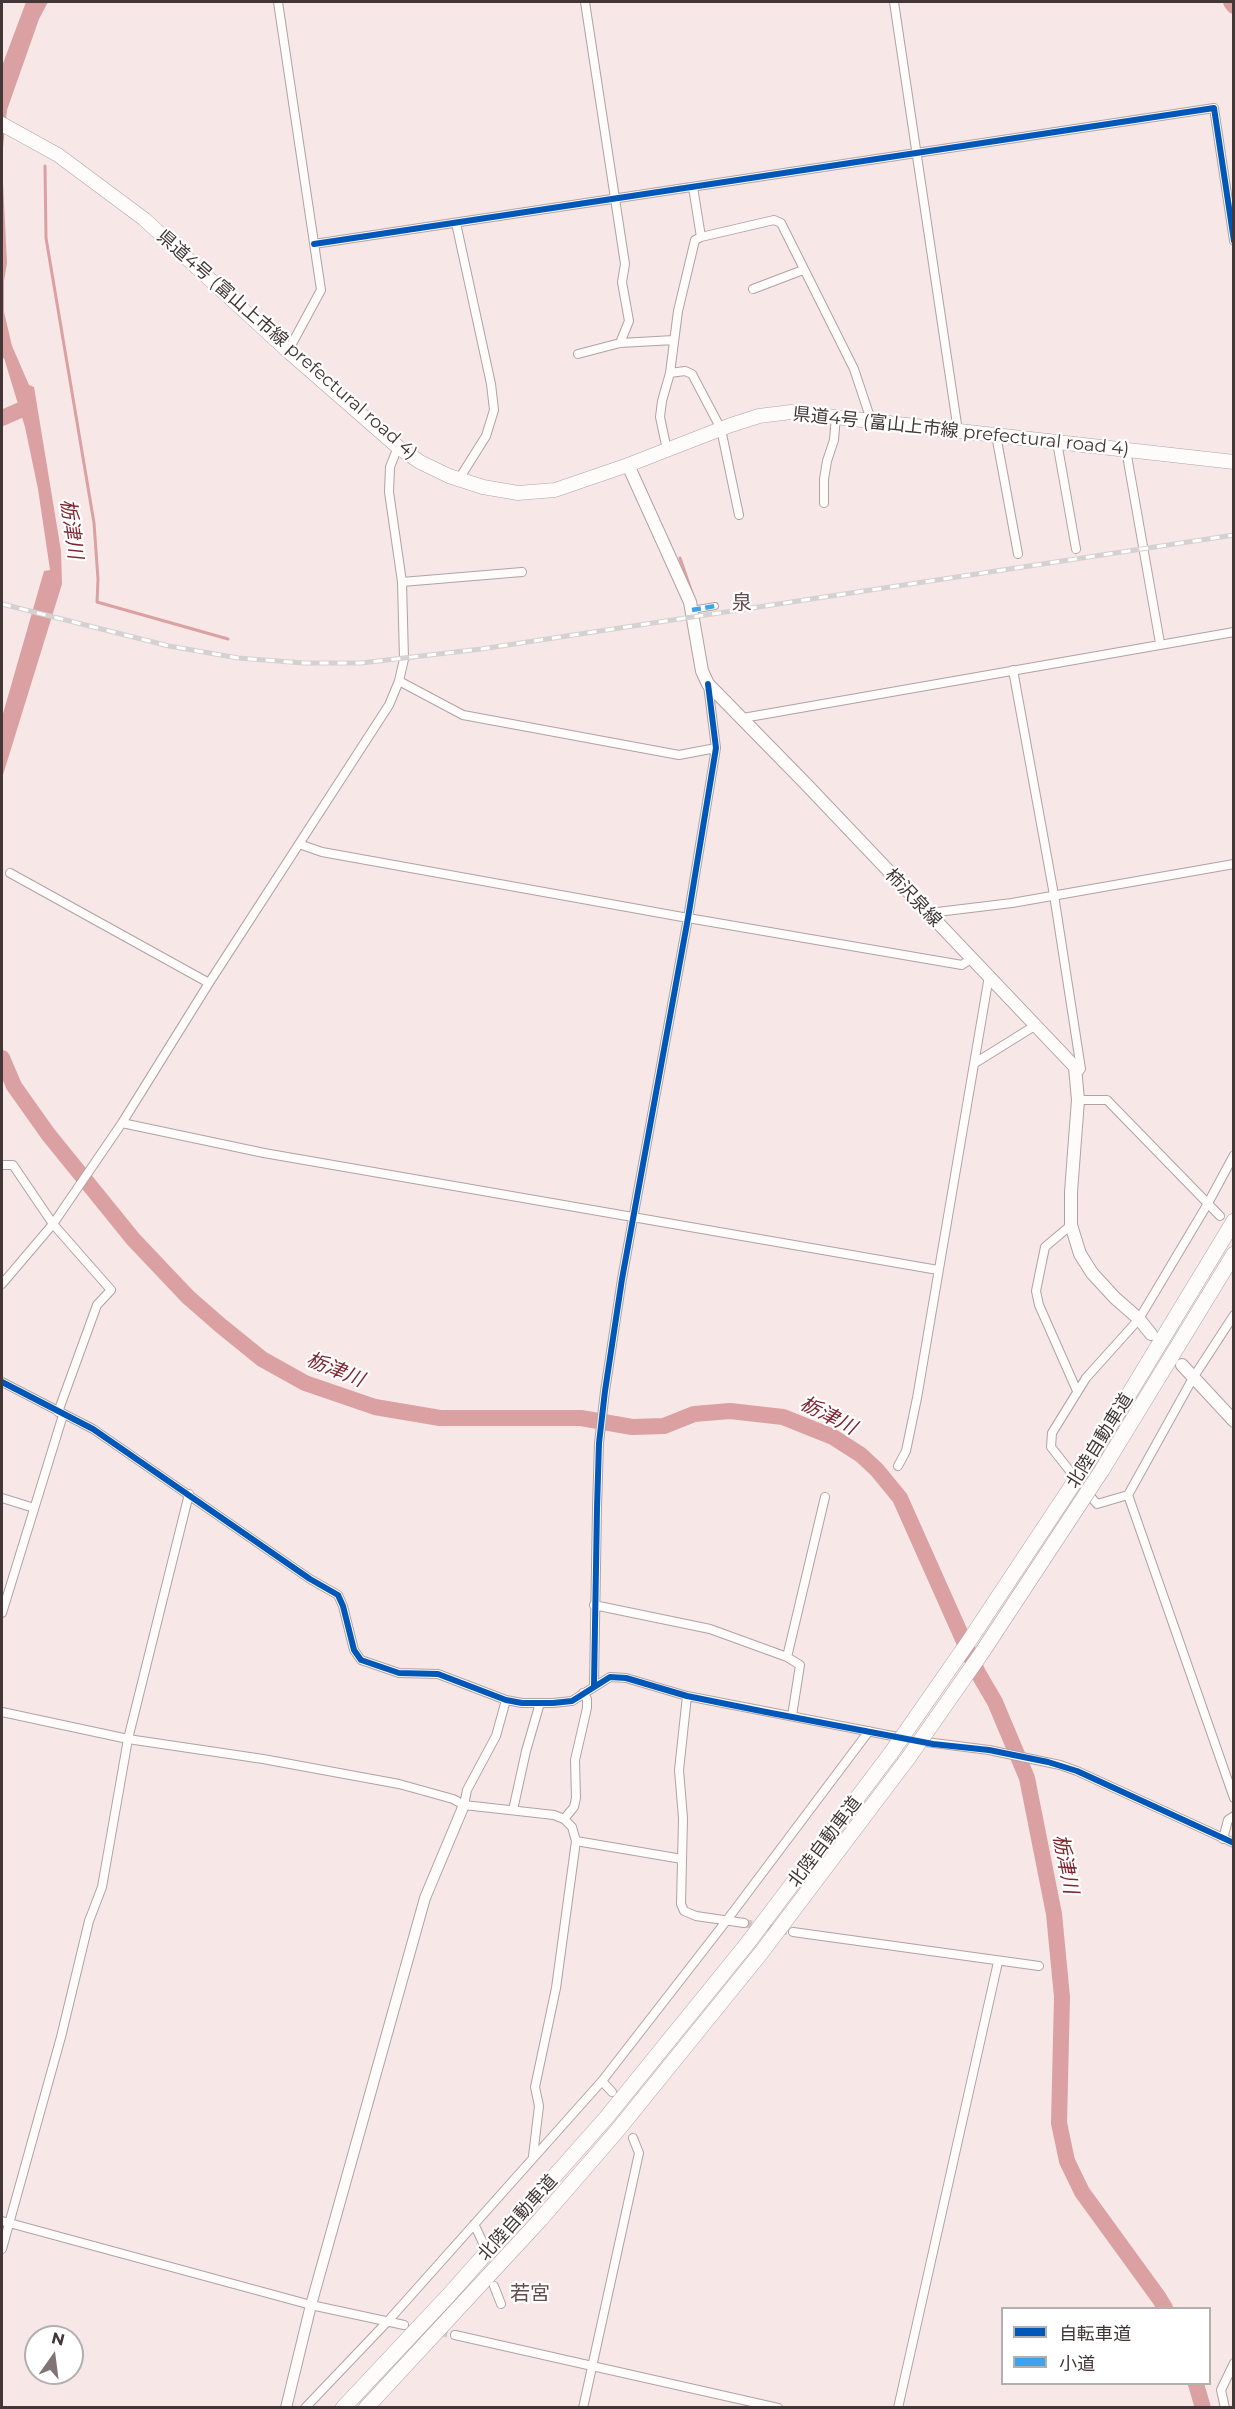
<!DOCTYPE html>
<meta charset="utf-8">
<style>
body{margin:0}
#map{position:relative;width:1235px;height:2409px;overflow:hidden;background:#f8e7e7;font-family:Montserrat,"Noto Sans JP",sans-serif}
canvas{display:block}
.frame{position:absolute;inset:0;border:3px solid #423636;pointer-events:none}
.legend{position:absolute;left:1001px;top:2307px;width:210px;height:78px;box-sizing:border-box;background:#fff;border:2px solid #b3afaf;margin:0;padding:8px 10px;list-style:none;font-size:18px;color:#423636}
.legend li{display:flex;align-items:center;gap:12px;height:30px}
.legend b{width:30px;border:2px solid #b3afaf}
.north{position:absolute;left:24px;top:2325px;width:60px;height:60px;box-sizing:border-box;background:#fff;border:2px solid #b3afaf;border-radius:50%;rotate:14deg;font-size:16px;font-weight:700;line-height:24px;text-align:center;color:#423636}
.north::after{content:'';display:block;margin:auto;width:21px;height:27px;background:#827474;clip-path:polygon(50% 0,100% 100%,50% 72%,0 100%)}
</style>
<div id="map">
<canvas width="1235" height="2409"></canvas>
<div class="frame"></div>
<ul class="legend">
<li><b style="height:8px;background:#0057b8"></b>自転車道</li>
<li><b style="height:8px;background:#3fa3eb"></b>小道</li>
</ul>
<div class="north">N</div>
</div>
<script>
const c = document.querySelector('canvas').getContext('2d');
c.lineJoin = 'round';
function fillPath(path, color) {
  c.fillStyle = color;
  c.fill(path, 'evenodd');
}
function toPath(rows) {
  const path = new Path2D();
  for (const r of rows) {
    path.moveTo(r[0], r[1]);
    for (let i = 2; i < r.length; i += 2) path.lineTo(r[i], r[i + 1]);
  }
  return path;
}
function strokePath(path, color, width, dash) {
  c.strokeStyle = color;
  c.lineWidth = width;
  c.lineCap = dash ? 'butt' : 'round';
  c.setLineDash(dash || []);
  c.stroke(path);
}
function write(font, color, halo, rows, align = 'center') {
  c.font = font + ' Montserrat,"Noto Sans JP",sans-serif';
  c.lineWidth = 4.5;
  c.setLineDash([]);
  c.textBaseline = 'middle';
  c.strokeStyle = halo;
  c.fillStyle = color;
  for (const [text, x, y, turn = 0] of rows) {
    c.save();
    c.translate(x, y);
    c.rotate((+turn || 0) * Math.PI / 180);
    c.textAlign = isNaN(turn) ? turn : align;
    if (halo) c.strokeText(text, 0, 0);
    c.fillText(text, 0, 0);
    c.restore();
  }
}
fillPath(toPath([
 [26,2,48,2,39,19,7,110,2,157,2,66],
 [2,163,7,263,4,281,4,312,12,346,29,385,34,387,61,551,62,584,2,778,2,717,44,571,50,570,38,489,25,427,4,358,2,359]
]), '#daa0a2');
strokePath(toPath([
 [45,166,46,238,94,523,98,579,97,602,228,639],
 [680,558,692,593]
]), '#daa0a2', 3);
strokePath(toPath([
 [1231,2,1234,6],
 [2,418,25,408],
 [2,1058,14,1086,48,1134,133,1239,188,1297,220,1325,262,1359,305,1383,375,1407,440,1418,581,1418,632,1427,664,1426,694,1414,730,1411,783,1417,833,1437,861,1455,877,1470,900,1498,978,1673,995,1702,1027,1778,1054,1914,1062,1997,1059,2123,1067,2161,1082,2192,1159,2298,1165,2308],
 [1196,2384,1203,2408]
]), '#daa0a2', 16);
strokePath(toPath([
 [744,1923,793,1932],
 [416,2327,455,2335]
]), '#d4c4c4', 8, [8, 4]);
const pedestrian = toPath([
 [692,610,715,606]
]);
const minor = toPath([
 [278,2,321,290,288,351],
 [585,2,625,264,622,282,629,321,620,343],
 [894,2,958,431],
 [456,223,491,384,494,410,486,436,459,479],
 [701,237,774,220,781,223,854,369,869,414,868,419],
 [314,244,1214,108,1234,241],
 [753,289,803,270],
 [578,354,620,343,674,340],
 [670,373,685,371,692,374,721,429,739,515],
 [996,435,1018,554],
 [1057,442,1076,549],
 [667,450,660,417,662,401,670,373,678,311,695,240,701,237,693,187],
 [1126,450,1160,643],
 [824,503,824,479,827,461,834,440,836,416],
 [402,582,522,572],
 [1013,670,1054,895,1081,1069,1077,1074],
 [399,681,463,715,679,755,716,748],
 [743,718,1234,632],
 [299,844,322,852,688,918,962,965,972,958],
 [10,873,209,983],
 [929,913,1012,903,1234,864],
 [975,1063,1036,1025],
 [1078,1100,1107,1100,1220,1216],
 [122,1123,264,1153,938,1270],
 [2,1165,13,1165,53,1224,111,1290,97,1305,58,1412],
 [1071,1225,1045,1247,1036,1291,1039,1305,1077,1391],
 [2,1284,53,1224,122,1123,209,983,389,705,399,681,404,659,402,582,389,492,390,467,398,447],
 [2,1382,93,1429,310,1579,338,1595,343,1606,354,1650,361,1660,399,1673,438,1674,506,1700,522,1703,553,1703,572,1701,610,1677,626,1678,687,1696,903,1738],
 [898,1466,906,1451,917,1398,989,976],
 [1077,1480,1051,1447,1052,1433,1086,1378,1139,1319,1207,1205,1234,1155],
 [1085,1490,1097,1504,1128,1495,1193,1378,1234,1315],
 [1128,1495,1234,1798],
 [2,1498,34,1508],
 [594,1605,710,1629,787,1657,800,1665,792,1716],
 [2,1613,63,1415],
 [787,1657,825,1497],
 [594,1685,597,1508,599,1443,605,1391,622,1279,688,918,716,748,708,685],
 [687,1696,679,1770,683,1818,681,1904,684,1911,696,1916,744,1923],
 [2,1712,128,1739,263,1759,399,1784,453,1799,464,1805,554,1815,564,1819,572,1827,576,1841,556,1988,535,2087,539,2106,533,2156],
 [918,1741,989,1750,1060,1765,1077,1771,1234,1843],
 [464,1805,467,1790,496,1736,506,1700],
 [513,1810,526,1751,540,1703],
 [564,1819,574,1807,576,1798,575,1760,587,1708,587,1699,583,1693],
 [1223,1839,1228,1820,1234,1816],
 [576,1841,682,1859],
 [793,1932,1039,1966],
 [602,2081,612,2092],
 [2,2221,311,2305,404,2325],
 [474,2224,485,2247],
 [2,2249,61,2037,89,1921,102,1887,128,1739,189,1494],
 [494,2286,501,2304],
 [455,2335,778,2408],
 [305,2408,388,2321,602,2081,727,1920,869,1731],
 [583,2408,639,2153,633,2138],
 [898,2408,998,1962],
 [1225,2408,1221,2390,1234,2363]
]);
const tertiary = toPath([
 [286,2408,311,2305,425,1898,464,1805]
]);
const secondary = toPath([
 [628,465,690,602,702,671,708,684,805,783,1075,1067,1078,1100,1071,1192,1071,1225,1080,1254,1092,1273,1115,1298,1139,1319,1151,1334],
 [1182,1365,1234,1421]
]);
const primary = toPath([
 [2,124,58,155,144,219,288,351,398,447,420,462,449,476,483,487,518,493,555,490,628,465,731,425,759,416,791,412,1234,462]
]);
const motorway = toPath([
 [1089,1460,1234,1221],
 [1102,1470,1234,1254],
 [343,2408,448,2296,606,2118,747,1944,891,1753],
 [366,2408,540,2220,617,2131,761,1953,909,1757]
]);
strokePath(pedestrian, '#b0a3a3', 8);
strokePath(minor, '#b0a3a3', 10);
strokePath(tertiary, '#b0a3a3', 12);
strokePath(secondary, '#b0a3a3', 14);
strokePath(primary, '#b0a3a3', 15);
strokePath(motorway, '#b0a3a3', 16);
strokePath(pedestrian, '#fefbfb', 6);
strokePath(minor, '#fefbfb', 8);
strokePath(tertiary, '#fefbfb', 10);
strokePath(secondary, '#fefbfb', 12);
strokePath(primary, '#fefbfb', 14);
strokePath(motorway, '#fefbfb', 15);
const rail = toPath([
 [2,604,169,646,238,658,304,663,361,663,481,649,1234,535]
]);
strokePath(rail, '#d5d1d1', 5);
strokePath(rail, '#fff', 3, [9]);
const motorwayBridge = toPath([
 [891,1753,969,1641,1089,1460],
 [909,1757,981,1654,1102,1470]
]);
strokePath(motorwayBridge, '#b0a3a3', 16, []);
strokePath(motorwayBridge, '#fefbfb', 15);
strokePath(toPath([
 [692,610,715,606]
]), '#3fa3eb', 4.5, [9, 4.5]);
strokePath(toPath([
 [314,244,1214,108,1234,241],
 [2,1382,93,1429,310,1579,338,1595,343,1606,354,1650,361,1660,399,1673,438,1674,506,1700,522,1703,553,1703,572,1701,610,1677,626,1678,687,1696,766,1712,933,1744,989,1750,1048,1762,1077,1771,1234,1843],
 [594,1685,597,1508,599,1443,605,1391,622,1279,688,918,716,748,708,684]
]), '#0057b8', 6);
write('18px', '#423636', '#fff', [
 ["県道4号 (富山上市線 prefectural road 4)",287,345,41],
 ["県道4号 (富山上市線 prefectural road 4)",961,432,6],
 ["柿沢泉線",913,898,46],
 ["北陸自動車道",1100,1441,-58],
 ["北陸自動車道",825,1842,-53],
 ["北陸自動車道",518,2218,-48]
]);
write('italic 20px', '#802631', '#fff', [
 ["栃津川",71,529,82],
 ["栃津川",335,1370,22],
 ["栃津川",828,1416,27],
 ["栃津川",1065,1864,79]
]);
write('20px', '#644b4c', '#fff', [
 ["泉",742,603],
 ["若宮",530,2294]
]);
</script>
